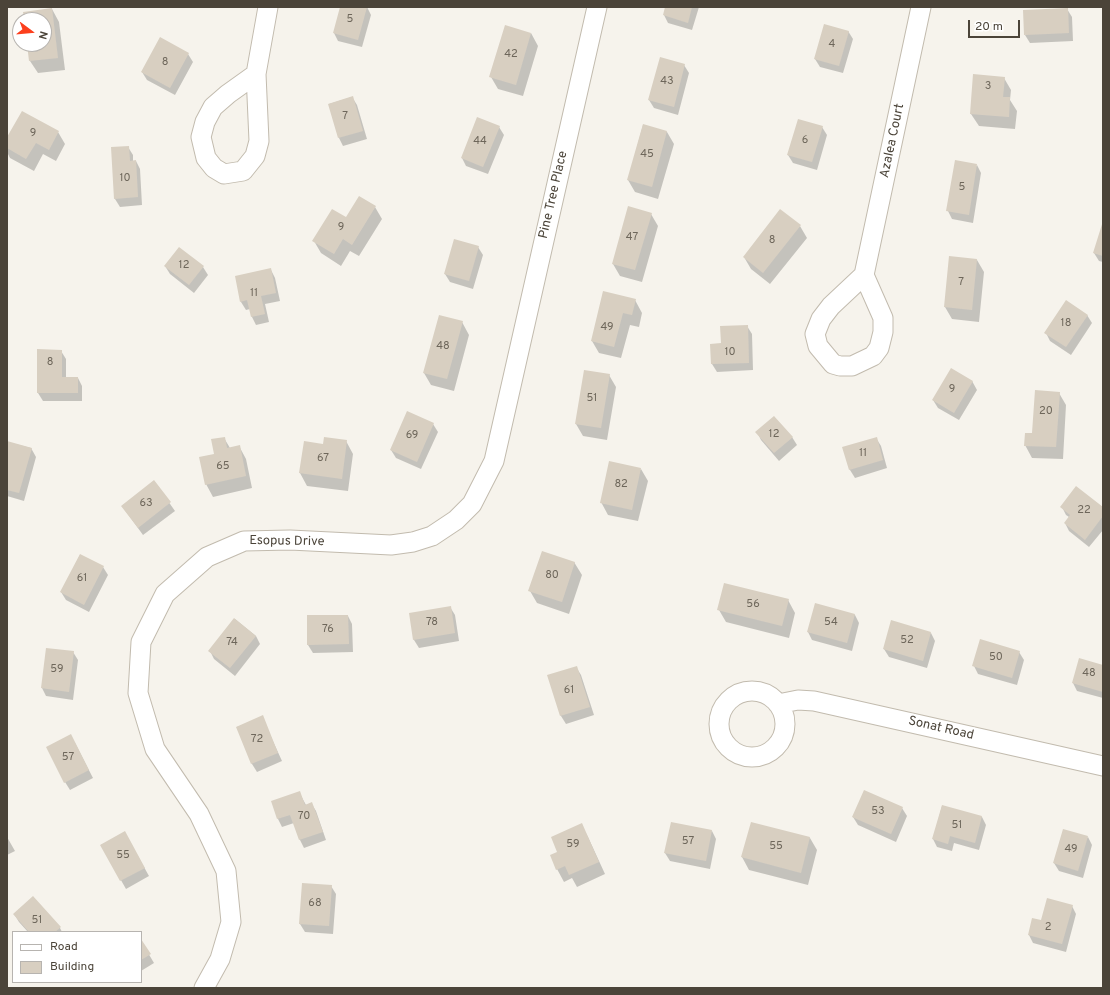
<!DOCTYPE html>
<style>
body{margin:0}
#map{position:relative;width:1110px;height:995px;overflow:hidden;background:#f6f3ec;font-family:Overpass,sans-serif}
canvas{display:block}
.frame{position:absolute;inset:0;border:8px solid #4b4439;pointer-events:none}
.legend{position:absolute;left:12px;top:931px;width:130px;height:52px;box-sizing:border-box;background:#fff;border:1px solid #b7b4b0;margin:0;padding:5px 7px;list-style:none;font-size:12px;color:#4b4439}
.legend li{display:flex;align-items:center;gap:8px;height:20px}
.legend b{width:20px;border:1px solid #b7b4b0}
.north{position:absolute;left:12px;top:12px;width:40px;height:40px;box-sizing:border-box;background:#fff;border:1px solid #b7b4b0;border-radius:50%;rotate:106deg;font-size:11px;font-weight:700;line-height:16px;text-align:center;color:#4b4439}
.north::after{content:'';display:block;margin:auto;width:14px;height:18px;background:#fc3f1d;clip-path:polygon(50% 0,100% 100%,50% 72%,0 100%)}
.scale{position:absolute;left:968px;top:20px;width:52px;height:18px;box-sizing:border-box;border:2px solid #4b4439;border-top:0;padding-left:5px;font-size:12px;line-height:14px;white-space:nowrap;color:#4b4439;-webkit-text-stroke:3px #fff;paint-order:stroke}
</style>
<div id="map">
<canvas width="1110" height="995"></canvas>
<div class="frame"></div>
<ul class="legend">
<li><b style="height:5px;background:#fff"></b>Road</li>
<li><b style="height:11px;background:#d8cfc1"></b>Building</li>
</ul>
<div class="north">N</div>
<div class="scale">20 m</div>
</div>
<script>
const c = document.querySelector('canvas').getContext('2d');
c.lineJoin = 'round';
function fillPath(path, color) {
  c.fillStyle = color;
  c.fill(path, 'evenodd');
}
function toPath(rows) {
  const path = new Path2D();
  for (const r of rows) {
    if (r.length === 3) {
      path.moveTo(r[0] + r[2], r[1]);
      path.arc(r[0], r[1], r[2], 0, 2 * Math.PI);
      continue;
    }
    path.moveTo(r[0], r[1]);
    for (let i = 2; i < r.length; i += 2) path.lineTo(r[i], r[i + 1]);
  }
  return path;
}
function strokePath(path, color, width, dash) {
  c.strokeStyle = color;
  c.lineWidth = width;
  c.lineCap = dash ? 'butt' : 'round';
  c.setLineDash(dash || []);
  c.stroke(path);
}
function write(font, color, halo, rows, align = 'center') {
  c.font = font + ' Overpass,sans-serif';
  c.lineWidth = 4;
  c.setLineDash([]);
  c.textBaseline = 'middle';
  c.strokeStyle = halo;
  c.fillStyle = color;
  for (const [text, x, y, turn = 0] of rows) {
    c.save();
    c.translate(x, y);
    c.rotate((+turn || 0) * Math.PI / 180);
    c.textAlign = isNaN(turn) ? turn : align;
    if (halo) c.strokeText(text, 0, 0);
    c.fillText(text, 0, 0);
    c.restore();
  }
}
fillPath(toPath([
 [341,7,367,7,371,15,362,47,338,41,334,33],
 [666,7,699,7,692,30,668,23,664,15],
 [52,9,59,22,65,70,38,73,30,61,28,44,44,44,44,20,25,20],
 [1067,9,1072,17,1073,41,1030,43,1025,35],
 [848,31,853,39,843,73,820,67,815,59],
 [531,33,538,46,523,96,498,89,491,77],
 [188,54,193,62,175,95,147,80,142,72],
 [684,65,689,73,678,115,654,108,649,100],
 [1004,78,1011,90,1010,100,1017,111,1015,129,979,126,971,114],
 [352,97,357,105,367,139,343,146,339,138,329,104],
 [643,125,667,132,674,144,658,199,635,192,628,180],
 [499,127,504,135,488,174,466,166,462,158],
 [822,127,827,135,817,170,793,163,788,155],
 [58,132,65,144,56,161,43,154,34,171,10,158,7,152,7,139],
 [128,147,133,155,133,161,136,161,140,169,142,205,120,207,115,199],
 [977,165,981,173,973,223,952,219,948,211],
 [375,207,382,219,359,256,350,251,341,266,321,253,314,241,346,219],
 [651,214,658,226,642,282,620,276,613,264],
 [1103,223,1103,262,1099,261,1094,253],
 [800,226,807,238,770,284,751,269,744,257],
 [455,241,478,247,483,255,473,289,450,282,445,274],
 [950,257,977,260,984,272,979,322,952,319,945,307],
 [165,266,203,267,208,275,194,293,170,274],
 [271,270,275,278,280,301,265,304,269,322,256,325,252,317,250,309,246,310,241,302,236,277],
 [635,300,642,313,639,327,630,325,621,358,599,353,592,341],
 [1087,315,1092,323,1071,355,1050,341,1046,333],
 [462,322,469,335,454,391,431,385,424,373],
 [747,326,752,334,753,370,717,372,712,364,711,345,722,344],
 [61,351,66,359,66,378,78,378,82,386,82,401,43,401,38,393],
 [609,375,616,387,607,440,583,436,576,424],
 [972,381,977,390,959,420,938,408,933,400],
 [1059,393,1066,405,1063,459,1032,458,1025,445],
 [433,424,438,432,421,469,396,458,391,450],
 [757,432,792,437,797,445,779,461,761,440],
 [224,438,230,448,239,446,246,459,252,488,213,497,206,484,215,454],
 [876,438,881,446,887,468,855,478,850,470,843,448],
 [346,441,353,454,348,491,307,486,300,473,305,442,324,445],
 [7,442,31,448,36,457,24,501,7,496],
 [641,469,648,481,638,521,608,515,601,502],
 [154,481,175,511,143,535,122,506],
 [1062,507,1103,508,1103,530,1089,547,1069,531,1065,523,1069,517,1066,515],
 [80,555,103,567,108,575,89,612,66,600,61,592],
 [574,562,582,575,569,614,537,603,530,591],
 [788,600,795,613,789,638,726,622,719,610],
 [816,604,855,615,859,623,852,651,812,640,808,632],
 [450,607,455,615,459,641,419,648,414,640,410,614],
 [348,616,352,624,353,652,313,653,308,645],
 [235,619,256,636,260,644,235,676,214,659,210,651],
 [931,633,935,641,927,668,889,657,884,649],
 [73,652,78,660,73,700,46,696,42,688],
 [1019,652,1024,660,1017,685,978,674,974,666],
 [1103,666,1103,698,1077,691,1073,683],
 [576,667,581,675,594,715,566,724,561,716,549,676],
 [262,717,282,761,257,772,252,764,237,727],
 [75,743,93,778,70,790,65,782],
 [299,792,306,805,311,803,316,811,326,840,304,848,300,840,294,823,282,827,278,819,272,802],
 [942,806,982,817,986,825,979,850,954,843,952,851,937,847,933,839],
 [902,808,907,816,896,842,858,825,853,817],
 [581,824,588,837,605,874,577,887,572,878,564,882,557,869,558,853],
 [712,831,716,839,710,869,670,861,665,853],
 [125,833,149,876,126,889,101,845],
 [7,837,15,851,7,855],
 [1088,837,1092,845,1083,878,1059,871,1054,863],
 [810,838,817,850,808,885,749,870,742,857],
 [331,886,336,894,333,934,305,932,300,924],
 [1072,906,1076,914,1066,952,1033,943,1029,935,1042,922],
 [14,914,60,928,62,932,28,932,19,922],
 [141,941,154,963,141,971]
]), '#0003');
fillPath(toPath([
 [340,7,367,7,358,40,333,33],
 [665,7,692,7,688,23,663,15],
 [52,8,58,58,29,61,27,44,44,44,44,20,24,20,23,12],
 [1068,8,1069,33,1024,35,1023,10],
 [824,24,849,31,839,66,814,59],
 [505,25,531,33,516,85,489,77],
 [160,37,189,53,170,88,141,72],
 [660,57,685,64,674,107,648,100],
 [973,74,1005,77,1003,97,1010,97,1009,117,970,114],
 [353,96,363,131,338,138,328,104],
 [22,111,59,131,49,150,36,143,26,159,7,148,7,137],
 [477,117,500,126,483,167,461,158],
 [798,119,823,126,812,162,787,155],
 [643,124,667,131,652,187,627,180],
 [129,146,130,161,136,160,138,197,114,199,111,147],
 [955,160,977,164,969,215,946,211],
 [359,196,376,206,352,245,343,239,334,254,312,241,332,209,346,217],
 [628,206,652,213,635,270,612,264],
 [780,209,801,225,763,273,743,257],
 [1103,221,1103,256,1093,253],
 [454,239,479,246,469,281,444,274],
 [179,247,204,266,189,285,164,266],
 [949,256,977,259,972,310,944,307],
 [271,268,276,293,261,296,265,314,251,317,247,300,240,302,235,276],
 [603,291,636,299,632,315,623,313,614,347,591,341],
 [1066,300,1088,315,1066,347,1044,333],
 [439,315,463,321,447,379,423,373],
 [748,325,749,363,711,364,710,344,721,343,720,326],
 [37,349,62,350,62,377,78,377,78,393,37,393],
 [951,368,973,381,954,413,932,400],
 [584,370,610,374,601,428,575,424],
 [1035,390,1060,392,1056,447,1024,446,1025,433,1032,433],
 [407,411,434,423,417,462,390,450],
 [774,416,793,437,774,453,755,432],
 [225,437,227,448,240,445,246,476,205,485,199,457,214,454,211,439],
 [324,437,347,440,342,479,299,473,304,441,323,444],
 [877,437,883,460,849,470,842,447],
 [7,441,32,448,19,493,7,490],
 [609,461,641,468,632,510,600,503],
 [154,480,171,502,138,528,121,506],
 [1076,486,1103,507,1103,516,1085,540,1064,523,1070,515,1060,507],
 [542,551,575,562,562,602,528,591],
 [80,554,104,566,84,605,60,592],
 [724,583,789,599,782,626,717,610],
 [815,603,855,614,847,643,807,632],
 [451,606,455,633,413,640,409,613],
 [307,615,348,615,349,644,307,645],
 [234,618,256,636,230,668,208,651],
 [891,620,931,632,923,661,883,649],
 [980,639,1020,651,1012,678,972,666],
 [46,648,74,651,69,692,41,688],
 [1079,658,1103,665,1103,692,1072,683],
 [577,666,590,707,560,716,547,675],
 [263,715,278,753,251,764,236,727],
 [71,734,89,770,64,783,46,747],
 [864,790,903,807,891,834,852,817],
 [300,791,305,805,312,802,323,832,299,840,290,815,277,819,271,801],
 [942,805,982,816,975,843,950,836,948,844,932,839],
 [671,822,712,830,706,861,664,853],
 [751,822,810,837,801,873,741,857],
 [582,823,599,862,569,875,565,866,556,870,550,855,557,852,551,837],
 [1063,829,1088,836,1078,871,1053,863],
 [125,831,145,868,120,881,100,845],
 [302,883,332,885,329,926,299,924],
 [33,896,61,927,55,932,29,932,13,914],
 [1047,898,1073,905,1062,944,1028,935,1032,918,1041,920],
 [141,939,151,954,141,960]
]), '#d8cfc1');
const street = toPath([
 [256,74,259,141,255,156,243,171,224,174,214,168,206,158,201,137,205,122,213,107,228,94,256,74],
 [256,74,268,7],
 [864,275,921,7],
 [864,275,883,318,883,332,879,348,873,356,852,366,840,366,833,364,818,346,815,334,821,319,831,306,864,275],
 [752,724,33],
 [778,704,798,700,814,701,1103,766],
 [204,988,220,959,231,922,226,871,199,814,155,749,138,693,141,642,165,594,207,557,244,541,290,540,391,545,413,542,432,536,456,520,472,504,494,461,597,7]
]);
strokePath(street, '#c2bbae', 21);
strokePath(street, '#fff', 19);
write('11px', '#6e675b', null, [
 ["5",350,20],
 ["4",832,45],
 ["42",511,55],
 ["8",165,63],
 ["43",667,82],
 ["3",988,87],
 ["7",345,117],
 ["9",33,134],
 ["6",805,141],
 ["44",480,142],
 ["45",647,155],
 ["10",125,179],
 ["5",962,188],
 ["9",341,228],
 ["47",632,238],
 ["8",772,241],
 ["12",184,266],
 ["7",961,283],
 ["11",254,294],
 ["18",1066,324],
 ["49",607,328],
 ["48",443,347],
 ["10",730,353],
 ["8",50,363],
 ["9",952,390],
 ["51",592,399],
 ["20",1046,412],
 ["12",774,435],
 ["69",412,436],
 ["11",863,454],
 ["67",323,459],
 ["65",223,467],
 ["82",621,485],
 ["63",146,504],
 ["22",1084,511],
 ["80",552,576],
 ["61",82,579],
 ["56",753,605],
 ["78",432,623],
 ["54",831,623],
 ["76",328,630],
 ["52",907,641],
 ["74",232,643],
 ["50",996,658],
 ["59",57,670],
 ["48",1089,674],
 ["61",569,691],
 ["72",257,740],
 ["57",68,758],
 ["53",878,812],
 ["70",304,817],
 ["51",957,826],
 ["57",688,842],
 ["59",573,845],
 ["55",776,847],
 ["49",1071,850],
 ["55",123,856],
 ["68",315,904],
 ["51",37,921],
 ["2",1048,928]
]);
write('13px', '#4b4439', '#fff', [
 ["Azalea Court",893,141,-78],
 ["Pine Tree Place",554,195,-77],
 ["Esopus Drive",287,542,1],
 ["Sonat Road",941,729,13]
]);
</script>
